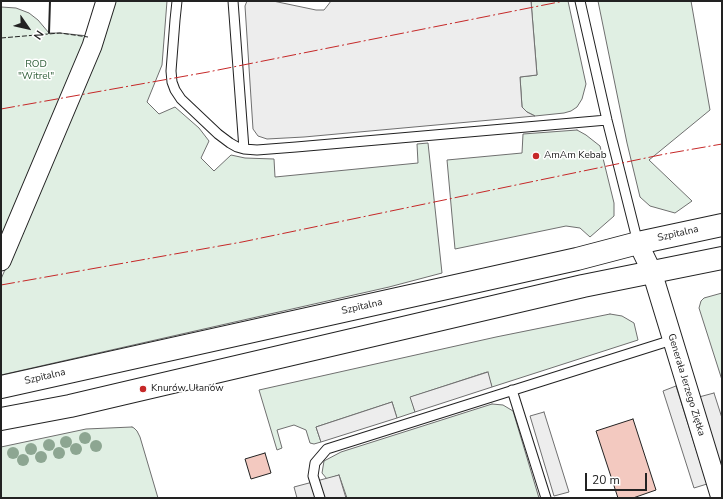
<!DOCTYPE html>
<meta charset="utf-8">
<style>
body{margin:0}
#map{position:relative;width:723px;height:499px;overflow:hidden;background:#fff;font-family:"Nunito Sans",sans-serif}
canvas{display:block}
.frame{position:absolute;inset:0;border:2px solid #222;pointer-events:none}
.north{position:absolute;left:8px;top:8px;width:40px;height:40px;-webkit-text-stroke:3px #fff;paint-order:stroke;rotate:124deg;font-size:11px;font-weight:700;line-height:16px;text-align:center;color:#222}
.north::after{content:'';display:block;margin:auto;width:14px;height:18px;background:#222;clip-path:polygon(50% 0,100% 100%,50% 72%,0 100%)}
.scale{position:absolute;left:585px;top:473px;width:62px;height:18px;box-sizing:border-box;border:2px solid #222;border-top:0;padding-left:5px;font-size:12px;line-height:14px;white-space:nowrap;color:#222;-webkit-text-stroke:3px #fff;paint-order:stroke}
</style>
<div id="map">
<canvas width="723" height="499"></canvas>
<div class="frame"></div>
<div class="north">N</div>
<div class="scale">20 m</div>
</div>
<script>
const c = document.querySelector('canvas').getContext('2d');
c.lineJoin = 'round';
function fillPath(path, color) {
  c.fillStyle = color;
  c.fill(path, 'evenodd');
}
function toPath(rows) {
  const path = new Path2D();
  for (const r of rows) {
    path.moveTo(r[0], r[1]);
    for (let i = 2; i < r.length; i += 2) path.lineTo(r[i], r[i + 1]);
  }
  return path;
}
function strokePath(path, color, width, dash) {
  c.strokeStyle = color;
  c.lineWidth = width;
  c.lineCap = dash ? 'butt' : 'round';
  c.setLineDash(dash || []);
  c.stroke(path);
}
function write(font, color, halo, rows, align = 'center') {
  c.font = font + ' "Nunito Sans",sans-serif';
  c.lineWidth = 3;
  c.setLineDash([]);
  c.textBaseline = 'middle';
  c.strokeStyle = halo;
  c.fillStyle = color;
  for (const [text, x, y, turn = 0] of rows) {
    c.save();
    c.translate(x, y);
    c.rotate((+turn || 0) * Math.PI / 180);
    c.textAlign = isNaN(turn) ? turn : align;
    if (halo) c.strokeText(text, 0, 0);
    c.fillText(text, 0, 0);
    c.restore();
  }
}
const green = toPath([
 [113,1,167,1,162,65,147,102,159,114,175,107,199,128,209,141,201,158,214,171,231,155,245,158,274,159,275,177,418,163,417,144,428,143,442,273,389,287,1,375,1,279,38,193,113,1],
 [531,1,568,1,586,84,582,99,577,107,571,111,564,113,535,116,527,112,522,107,520,77,537,75,531,1],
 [598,1,691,1,710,110,649,160,692,201,675,213,650,206,640,197,627,143,598,1],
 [1,7,16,8,29,13,38,20,49,33,60,33,88,36,1,245,1,7],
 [577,130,586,135,600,146,614,203,614,216,590,237,580,228,566,226,455,249,447,160,522,153,523,134,577,130],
 [722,293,722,380,699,308,701,301,704,298,722,293],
 [610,314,622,316,634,323,638,340,492,387,487,372,411,397,415,412,397,418,392,402,316,427,321,442,314,444,310,443,306,430,294,425,277,430,282,448,277,450,259,390,496,337,610,314],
 [492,404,503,405,513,411,539,498,347,498,339,475,327,479,322,473,324,461,341,452,492,404],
 [132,427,134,428,137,431,140,437,158,498,1,498,1,447,86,429,132,427]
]);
fillPath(green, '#e0efe3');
strokePath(green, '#6f6f6f', 1);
const parking = toPath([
 [247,1,273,1,316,10,324,10,328,5,331,1,531,1,537,75,520,77,522,107,527,112,535,116,304,137,267,139,258,136,253,129,245,6,247,1],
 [488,372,492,387,415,412,410,397,488,372],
 [676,386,707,484,694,488,663,391,676,386],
 [714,393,722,418,722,469,699,397,714,393],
 [392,402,397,418,321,442,316,427,392,402],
 [544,412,569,492,554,496,530,416,544,412],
 [339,475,346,498,297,498,294,487,339,475]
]);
fillPath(parking, '#ededed');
strokePath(parking, '#6f6f6f', 1);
const building = toPath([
 [633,419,656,490,633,498,618,498,596,431,633,419],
 [265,453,271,473,251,479,245,459,265,453]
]);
fillPath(building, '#f3c9c0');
strokePath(building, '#222', 1);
const service = toPath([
 [177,1,175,20,171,71,172,82,175,90,181,99,218,134,230,143,237,147,244,149],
 [233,1,244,149,257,150,296,147,607,120],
 [580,1,607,120,638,243],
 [512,390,546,498],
 [320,498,313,476,315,463,327,449,672,340]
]);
const minor = toPath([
 [638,243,652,272,721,498],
 [1,261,92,46,106,1]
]);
const tertiary = toPath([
 [1,387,577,259,638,243,722,225],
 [1,419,70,406,121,394,583,286,722,258]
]);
strokePath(service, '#222', 11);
strokePath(minor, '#222', 21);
strokePath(tertiary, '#222', 24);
strokePath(service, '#fff', 9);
strokePath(minor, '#fff', 19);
strokePath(tertiary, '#fff', 22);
strokePath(toPath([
 [1,38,60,33,88,37]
]), '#222', 1, [5, 2]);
strokePath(toPath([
 [49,33,50,1]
]), '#222', 2);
strokePath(toPath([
 [1,109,208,72,564,1],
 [1,285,242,242,665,154,722,144]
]), '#c62828', 1, [14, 3, 2, 3]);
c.fillStyle = '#8da692';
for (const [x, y] of [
 [85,438],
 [66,442],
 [49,445],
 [96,446],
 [31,449],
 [76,449],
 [13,453],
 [59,453],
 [41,457],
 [23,460]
]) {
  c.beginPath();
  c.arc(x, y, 6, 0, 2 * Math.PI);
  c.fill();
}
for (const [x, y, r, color] of [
 [536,156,4,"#c62828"],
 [143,389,4,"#c62828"]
]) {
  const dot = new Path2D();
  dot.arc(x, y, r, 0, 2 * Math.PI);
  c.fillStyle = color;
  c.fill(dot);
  strokePath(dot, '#fff', 1.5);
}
write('10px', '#2f5e38', '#fff', [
 ["ROD",36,65],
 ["\"Witrel\"",36,77]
]);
write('10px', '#222', '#fff', [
 ["AmAm Kebab",544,156],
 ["Knurów Ułanów",151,389]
], 'left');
write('10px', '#222', '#fff', [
 ["Szpitalna",678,234,-13],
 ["Szpitalna",362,307,-13],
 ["Szpitalna",45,377,-13],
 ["Generała Jerzego Ziętka",686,385,73]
]);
</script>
